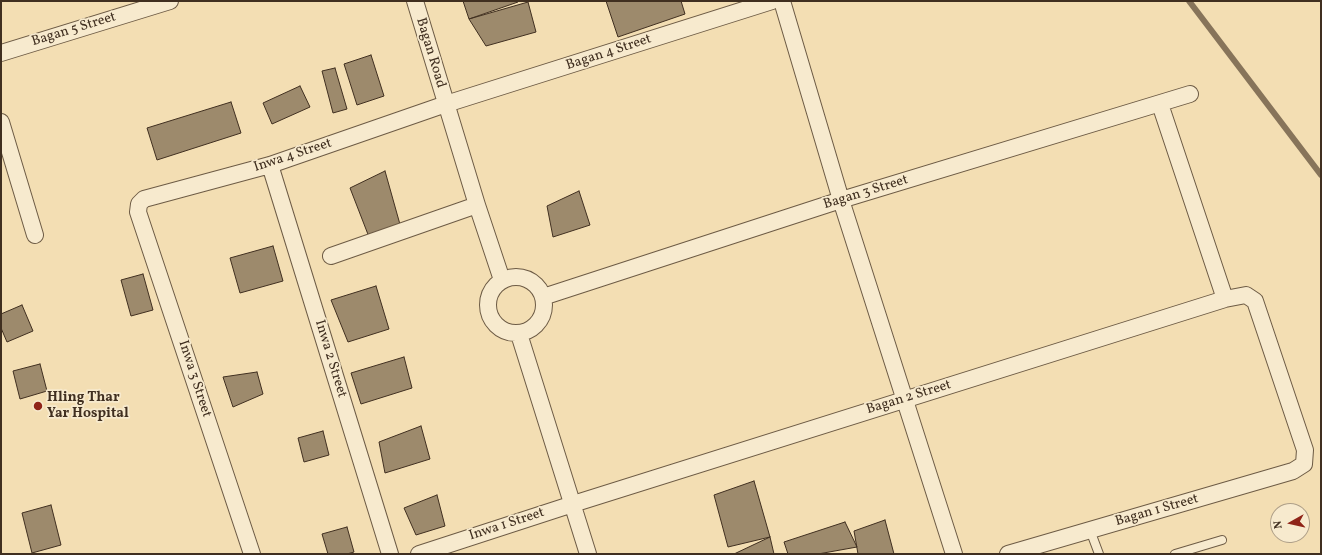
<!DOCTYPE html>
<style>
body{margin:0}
#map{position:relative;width:1322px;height:555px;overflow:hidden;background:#f3deb3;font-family:Vollkorn,serif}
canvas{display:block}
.frame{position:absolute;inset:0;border:2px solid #402f20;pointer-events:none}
.north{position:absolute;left:1270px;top:503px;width:40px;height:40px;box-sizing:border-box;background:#f7eace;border:1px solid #ae9f88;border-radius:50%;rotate:262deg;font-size:11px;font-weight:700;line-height:16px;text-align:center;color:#402f20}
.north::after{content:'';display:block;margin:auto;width:14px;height:18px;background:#8f2418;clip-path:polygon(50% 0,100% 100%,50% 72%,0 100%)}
</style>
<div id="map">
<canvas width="1322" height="555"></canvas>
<div class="frame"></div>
<div class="north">N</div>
</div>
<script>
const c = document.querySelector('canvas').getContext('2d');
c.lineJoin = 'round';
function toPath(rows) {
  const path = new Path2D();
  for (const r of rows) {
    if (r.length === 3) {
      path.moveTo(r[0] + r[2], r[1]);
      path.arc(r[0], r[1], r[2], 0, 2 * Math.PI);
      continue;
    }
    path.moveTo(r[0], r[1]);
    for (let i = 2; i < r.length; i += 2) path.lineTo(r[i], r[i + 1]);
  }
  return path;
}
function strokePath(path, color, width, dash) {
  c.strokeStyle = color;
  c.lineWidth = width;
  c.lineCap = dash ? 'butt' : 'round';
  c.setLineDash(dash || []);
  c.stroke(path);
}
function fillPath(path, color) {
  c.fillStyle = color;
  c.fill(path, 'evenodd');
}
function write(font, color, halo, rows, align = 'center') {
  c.font = font + ' Vollkorn,serif';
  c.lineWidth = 3.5;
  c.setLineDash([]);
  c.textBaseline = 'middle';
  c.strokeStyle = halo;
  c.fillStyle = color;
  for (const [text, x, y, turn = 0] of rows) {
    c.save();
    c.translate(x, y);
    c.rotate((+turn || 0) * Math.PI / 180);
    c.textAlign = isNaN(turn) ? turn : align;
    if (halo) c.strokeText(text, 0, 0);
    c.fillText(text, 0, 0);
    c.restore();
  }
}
strokePath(toPath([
 [1189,1,1321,175]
]), '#87745a', 6);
const building = toPath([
 [463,1,517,1,518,2,469,19,463,1],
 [606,1,681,1,685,14,618,37,606,1],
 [528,2,536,32,486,46,469,19,528,2],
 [371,55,384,96,357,105,344,64,371,55],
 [335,68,347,109,333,113,322,71,335,68],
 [300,86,310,107,272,124,263,103,300,86],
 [231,102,241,133,157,160,147,128,231,102],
 [385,171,401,228,369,237,350,188,385,171],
 [579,191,590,225,553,237,547,206,579,191],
 [273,246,283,281,240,293,230,258,273,246],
 [143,274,153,310,131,316,121,280,143,274],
 [376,286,389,329,348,342,331,300,376,286],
 [22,305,33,331,7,342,1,328,1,314,22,305],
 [404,357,412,388,361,404,351,373,404,357],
 [40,364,47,391,20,399,13,371,40,364],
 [257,372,263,394,233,407,223,377,257,372],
 [421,426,430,459,385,473,379,442,421,426],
 [323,431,329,455,304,462,298,438,323,431],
 [754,481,770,537,728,547,714,495,754,481],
 [437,495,445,526,416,535,404,508,437,495],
 [51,505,61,545,32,553,22,513,51,505],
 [885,520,894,554,858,554,854,531,885,520],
 [845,522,857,547,818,554,788,554,784,542,845,522],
 [347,527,354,552,347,554,328,554,322,534,347,527],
 [770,537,774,554,734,554,770,537]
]);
fillPath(building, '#9d8a6c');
strokePath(building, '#402f20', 1);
const service = toPath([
 [1090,530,1099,554],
 [1175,554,1222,540]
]);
const minor = toPath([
 [415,1,477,205,502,280],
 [782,1,841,200,954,554],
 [1,53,170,1],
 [1160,104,1225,299],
 [1,122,35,235],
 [270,165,390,554],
 [331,256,477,205],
 [516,305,28],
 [543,297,841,200,1190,94],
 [519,334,588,554],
 [252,554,138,212,139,204,144,199,270,165,446,104,772,1],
 [419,554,573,504,1225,299,1246,295,1255,301,1305,450,1304,464,1293,471,1008,554]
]);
strokePath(service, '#6d5b45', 10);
strokePath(minor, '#6d5b45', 18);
strokePath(service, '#f7eace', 8);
strokePath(minor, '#f7eace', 16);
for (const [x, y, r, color] of [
 [38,406,5,"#8f2418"]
]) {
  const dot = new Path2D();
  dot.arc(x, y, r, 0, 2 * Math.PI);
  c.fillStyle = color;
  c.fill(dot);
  strokePath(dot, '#f7eace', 1.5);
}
write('14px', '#402f20', '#f7eace', [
 ["Bagan 5 Street",74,30,-17],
 ["Bagan Road",430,53,73],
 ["Bagan 4 Street",609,53,-18],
 ["Inwa 4 Street",293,156,-18],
 ["Bagan 3 Street",866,193,-17],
 ["Inwa 2 Street",330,359,73],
 ["Inwa 3 Street",194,379,72],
 ["Bagan 2 Street",909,398,-17],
 ["Bagan 1 Street",1157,511,-16],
 ["Inwa 1 Street",507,525,-18]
]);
write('bold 14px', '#402f20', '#f7eace', [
 ["Hling Thar",47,398],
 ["Yar Hospital",47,414]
], 'left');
</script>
